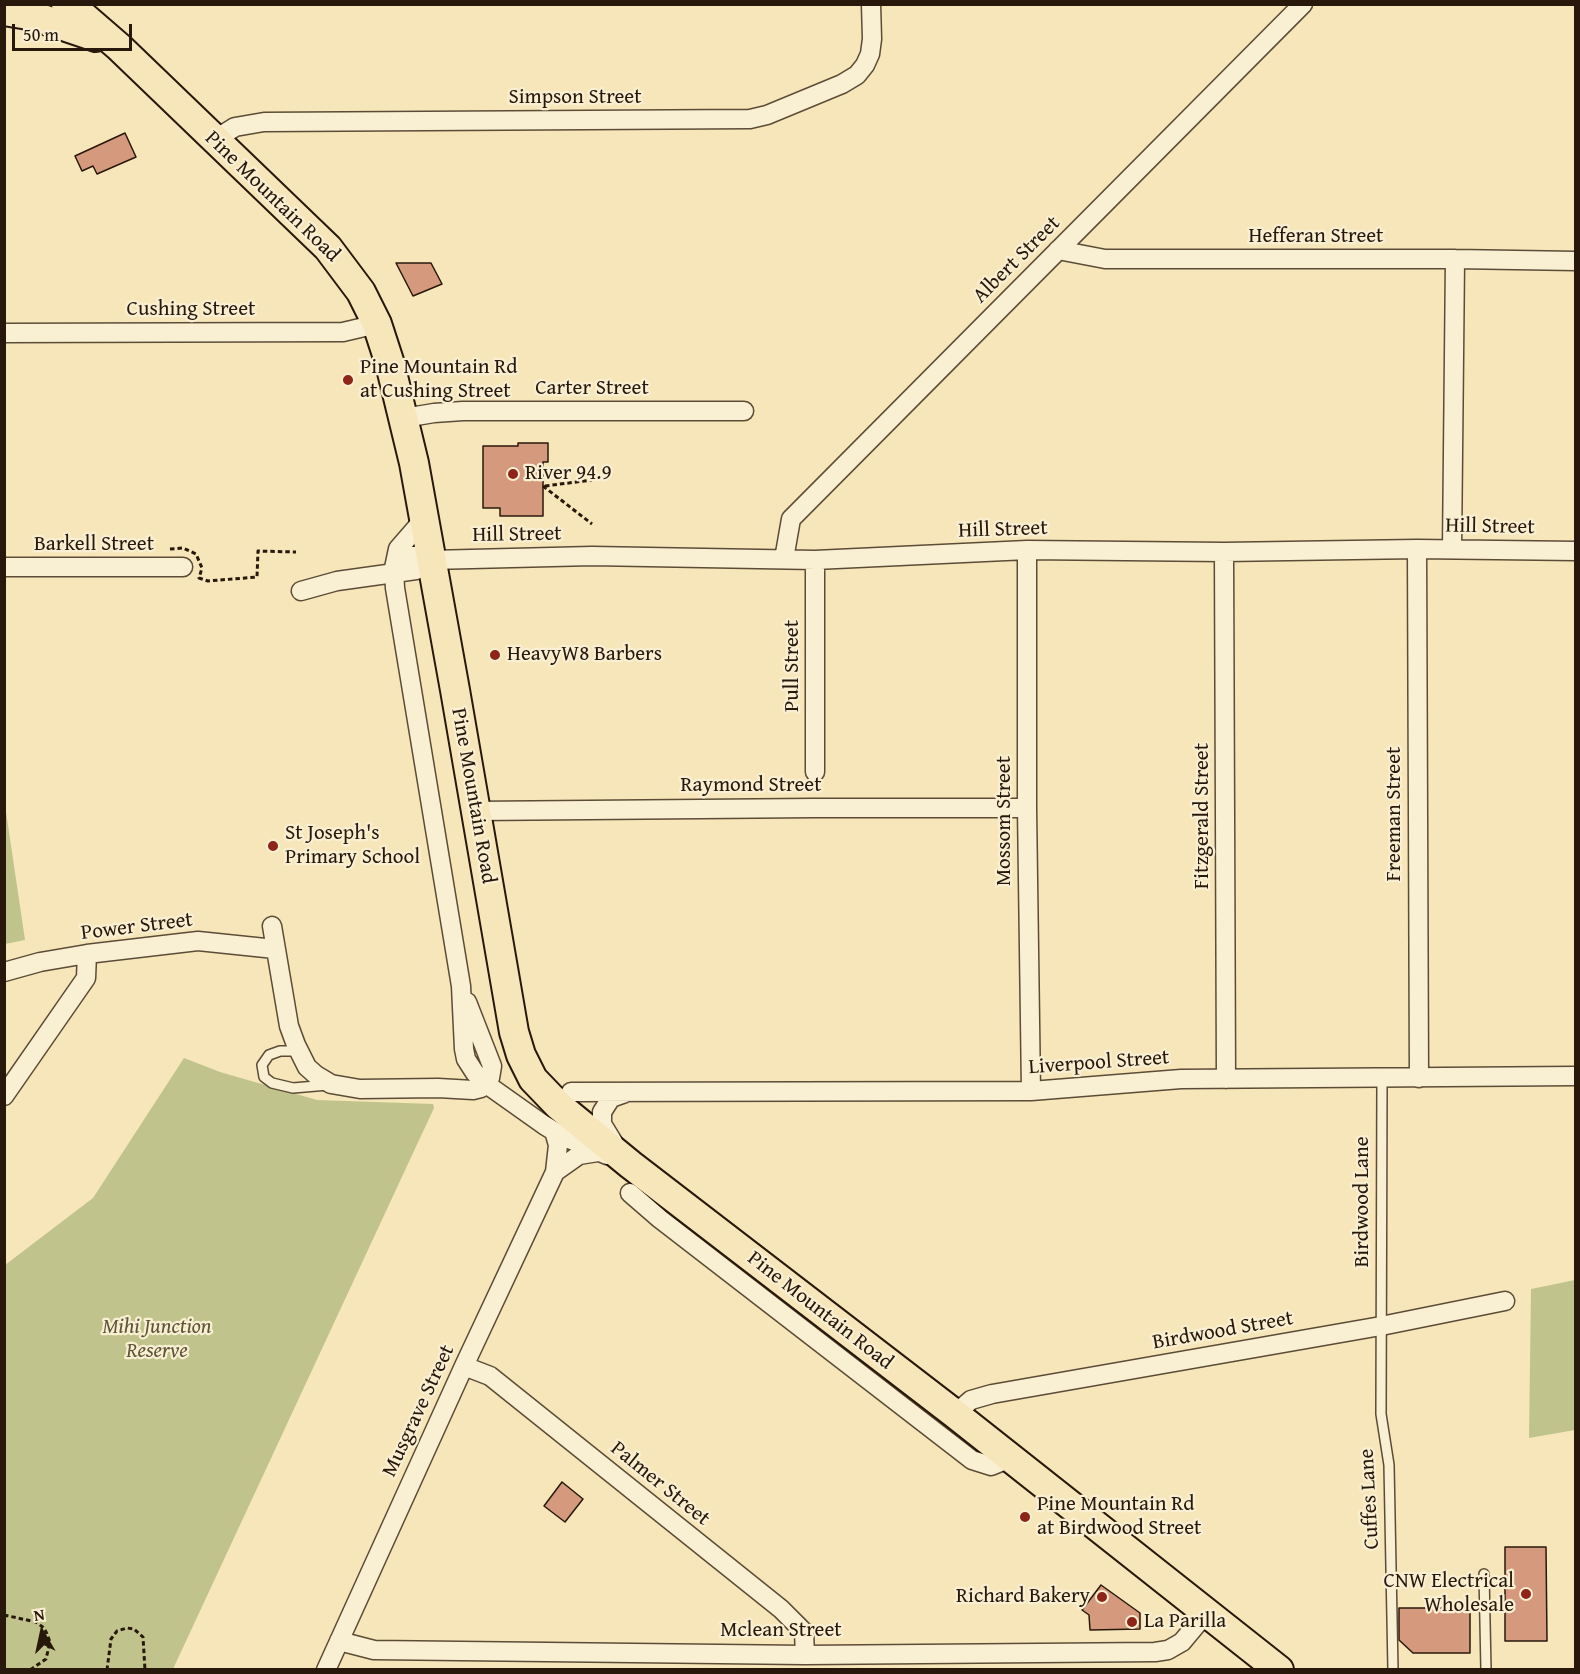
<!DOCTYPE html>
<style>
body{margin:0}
#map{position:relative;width:1580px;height:1674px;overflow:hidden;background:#f6e6b9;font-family:"Gentium Book Plus",serif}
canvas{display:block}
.frame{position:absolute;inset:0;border:6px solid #28180c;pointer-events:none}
.north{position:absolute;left:12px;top:1602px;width:60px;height:60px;-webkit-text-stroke:4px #f9efd2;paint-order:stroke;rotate:351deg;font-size:16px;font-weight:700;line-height:24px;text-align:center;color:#28180c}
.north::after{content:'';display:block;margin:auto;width:21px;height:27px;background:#28180c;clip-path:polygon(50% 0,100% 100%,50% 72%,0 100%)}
.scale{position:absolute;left:12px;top:24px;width:120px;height:27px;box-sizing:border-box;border:3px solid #28180c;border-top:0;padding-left:8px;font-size:18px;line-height:21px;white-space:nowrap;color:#28180c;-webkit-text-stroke:4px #f9efd2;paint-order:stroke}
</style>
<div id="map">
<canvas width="1580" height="1674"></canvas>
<div class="frame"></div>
<div class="north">N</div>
<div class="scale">50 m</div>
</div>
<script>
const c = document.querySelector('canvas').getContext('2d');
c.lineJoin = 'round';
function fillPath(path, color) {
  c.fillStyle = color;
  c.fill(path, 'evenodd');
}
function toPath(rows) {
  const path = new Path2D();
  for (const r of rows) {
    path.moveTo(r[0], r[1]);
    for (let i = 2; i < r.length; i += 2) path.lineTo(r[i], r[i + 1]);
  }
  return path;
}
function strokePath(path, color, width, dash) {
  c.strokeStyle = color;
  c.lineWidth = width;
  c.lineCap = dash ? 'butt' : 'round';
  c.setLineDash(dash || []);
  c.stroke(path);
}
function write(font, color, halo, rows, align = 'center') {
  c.font = font + ' "Gentium Book Plus",serif';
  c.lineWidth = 4.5;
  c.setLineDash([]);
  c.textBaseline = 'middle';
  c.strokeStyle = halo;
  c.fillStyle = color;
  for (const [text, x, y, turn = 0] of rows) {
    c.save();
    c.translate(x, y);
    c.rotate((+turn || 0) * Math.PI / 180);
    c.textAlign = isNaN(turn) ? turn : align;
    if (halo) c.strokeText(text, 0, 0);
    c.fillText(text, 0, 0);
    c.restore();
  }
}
fillPath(toPath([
 [5,805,25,940,5,944,4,944],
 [184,1058,220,1072,317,1100,433,1104,434,1108,173,1669,5,1670,5,1265,93,1198],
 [1575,1280,1575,1430,1529,1438,1531,1289]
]), '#c0c48c');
const building = toPath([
 [125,133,136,157,97,174,93,166,82,171,75,156,125,133],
 [396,263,431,263,442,284,413,296,396,263],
 [518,443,548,443,548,462,543,462,543,516,500,516,500,508,483,508,483,446,518,446,518,443],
 [562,1482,583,1499,565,1522,544,1506,562,1482],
 [1505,1547,1546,1547,1547,1641,1505,1641,1505,1547],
 [1101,1585,1140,1613,1140,1629,1090,1630,1089,1615,1082,1610,1101,1585],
 [1399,1608,1470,1608,1470,1653,1413,1653,1399,1640,1399,1608]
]);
fillPath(building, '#d59a7e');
strokePath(building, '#28180c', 1.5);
const lane = toPath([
 [298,1051,280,1051,269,1055,262,1065,264,1077,272,1083,293,1088,328,1085],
 [1382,1078,1381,1414,1389,1465,1393,1670],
 [1484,1574,1486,1670]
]);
const street = toPath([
 [214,140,235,127,264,122,750,119,767,115,842,84,857,75,865,65,870,54,872,39,871,4],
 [1058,250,1105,259,1455,259,1576,261],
 [4,333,343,332,377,324],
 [404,418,434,413,463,411,744,411],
 [1417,549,1419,1078],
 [1452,549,1455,259],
 [1027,550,1027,808,1031,1091],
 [1224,552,1226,1079],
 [784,559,791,519,1303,4],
 [815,560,815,772],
 [4,567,183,567],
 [394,568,398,549,424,519],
 [301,591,337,581,416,570,431,560],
 [476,811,813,808,1027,808],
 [272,926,289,1026,296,1045,307,1067,316,1075,331,1084,360,1089,438,1088,473,1090,481,1088,490,1078,492,1066,467,1002],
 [4,972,40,962,87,954,198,941,275,949],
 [571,1092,1031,1091,1181,1079,1576,1076],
 [4,1096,86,978,87,954],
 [613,1142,602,1124,602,1112,611,1098,625,1093],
 [607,1155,562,1136,544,1125,489,1086,475,1073,466,1059,464,1049,461,986,395,588,394,568,402,559,412,556,420,556,431,560,592,556,815,560,1027,550,1224,552,1417,549,1576,551],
 [555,1172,579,1155,598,1152],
 [630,1193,660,1219,972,1460,991,1466,1001,1462,1008,1456],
 [464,1366,490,1376,781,1609,804,1632,805,1655],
 [955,1414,971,1400,992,1394,1381,1326,1505,1301],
 [339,1641,374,1650,805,1655,1155,1652,1168,1650,1182,1642,1207,1612],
 [326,1670,464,1366,555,1172,558,1145,554,1131]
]);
const primary = toPath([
 [66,4,82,15,119,47,328,248,361,292,377,324,390,364,414,463,455,690,514,1032,521,1055,533,1079,559,1106,631,1165,955,1414,1279,1670],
 [4,11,34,16,96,37]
]);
strokePath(lane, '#5c4c37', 12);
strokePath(street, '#5c4c37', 21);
strokePath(primary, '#28180c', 32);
strokePath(toPath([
 [543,486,592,524],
 [545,486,592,480],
 [170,549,183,548,196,554,202,568,199,578,208,581,257,577,258,551,296,552],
 [4,1615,36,1622,44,1628,47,1634,50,1642,46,1659,30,1670],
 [107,1670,111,1639,117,1631,127,1628,134,1629,143,1637,145,1670]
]), '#28180c', 3, [4.5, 3]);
strokePath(lane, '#f9efd2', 9);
strokePath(street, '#f9efd2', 18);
strokePath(primary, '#f6e6b9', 28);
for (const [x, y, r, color] of [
 [348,380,6,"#8f2418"],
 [513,474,6,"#8f2418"],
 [495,655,6,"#8f2418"],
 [273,846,6,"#8f2418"],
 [1025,1517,6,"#8f2418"],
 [1526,1594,6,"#8f2418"],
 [1102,1597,6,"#8f2418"],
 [1132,1622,6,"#8f2418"]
]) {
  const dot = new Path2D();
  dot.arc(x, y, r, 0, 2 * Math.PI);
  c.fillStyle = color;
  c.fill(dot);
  strokePath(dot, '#f9efd2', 2);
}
write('21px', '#28180c', '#f9efd2', [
 ["Simpson Street",575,98],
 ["Pine Mountain Road",272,197,44],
 ["Hefferan Street",1316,237],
 ["Albert Street",1017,260,-45],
 ["Cushing Street",191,310],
 ["Carter Street",592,389],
 ["Hill Street",1490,527,1],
 ["Hill Street",1003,530,-2],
 ["Hill Street",517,535,-1],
 ["Barkell Street",94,545],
 ["Pull Street",793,666,-90],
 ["Raymond Street",751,786],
 ["Pine Mountain Road",473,796,80],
 ["Freeman Street",1395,814,-90],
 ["Fitzgerald Street",1203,816,-90],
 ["Mossom Street",1005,821,-90],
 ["Power Street",137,927,-7],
 ["Liverpool Street",1099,1063,-4],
 ["Birdwood Lane",1363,1202,-90],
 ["Pine Mountain Road",820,1311,38],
 ["Birdwood Street",1223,1331,-10],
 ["Musgrave Street",419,1411,-65],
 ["Palmer Street",660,1484,39],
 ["Cuffes Lane",1370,1499,-93],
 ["Mclean Street",781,1631]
]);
write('21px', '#28180c', '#f9efd2', [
 ["Pine Mountain Rd",360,368],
 ["at Cushing Street",360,392],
 ["River 94.9",525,474],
 ["HeavyW8 Barbers",507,655],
 ["St Joseph's",285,834],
 ["Primary School",285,858],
 ["Pine Mountain Rd",1037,1505],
 ["at Birdwood Street",1037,1529],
 ["CNW Electrical",1514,1582,"right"],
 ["Wholesale",1514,1606,"right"],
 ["Richard Bakery",1090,1597,"right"],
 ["La Parilla",1144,1622]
], 'left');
write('italic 21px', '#5d5439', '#f9efd2', [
 ["Mihi Junction",157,1328],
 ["Reserve",157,1352]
]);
</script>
